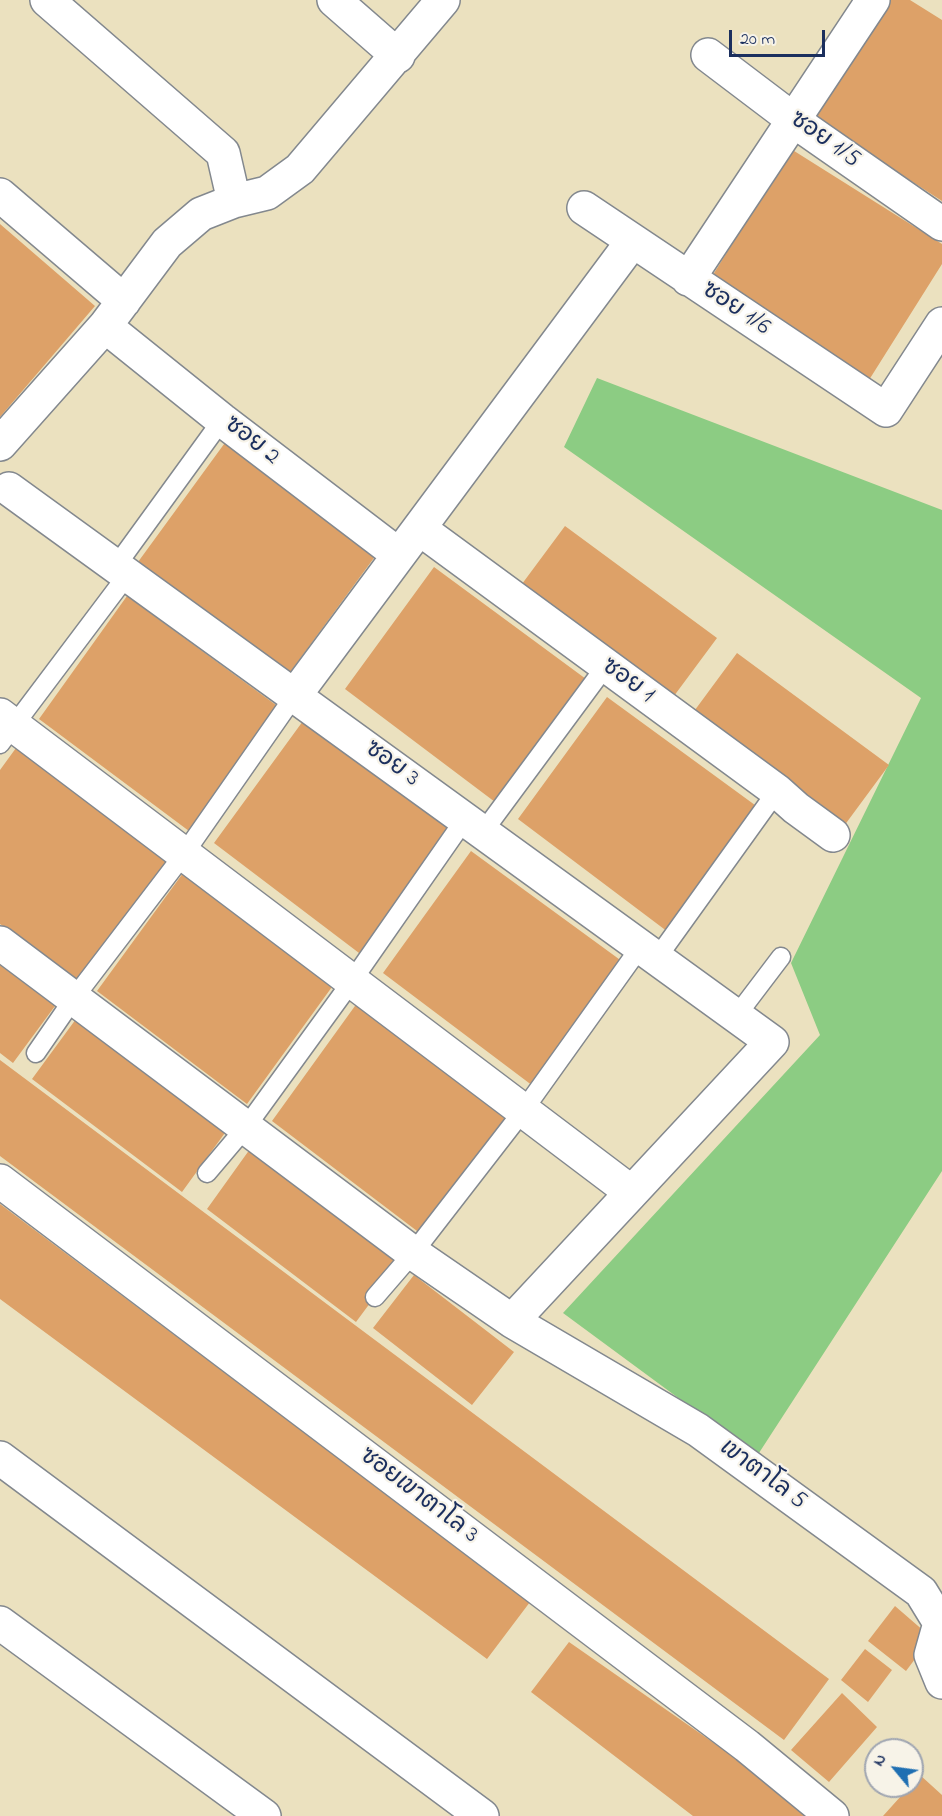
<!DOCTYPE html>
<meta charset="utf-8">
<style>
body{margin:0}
#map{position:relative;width:942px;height:1816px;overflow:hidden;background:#ebe1bf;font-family:"Indie Flower",sans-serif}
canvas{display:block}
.north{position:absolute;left:864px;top:1738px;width:60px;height:60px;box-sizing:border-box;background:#f7f3e8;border:2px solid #9fa5b1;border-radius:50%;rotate:299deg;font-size:16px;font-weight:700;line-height:24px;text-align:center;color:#1b2f5e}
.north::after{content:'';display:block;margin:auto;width:21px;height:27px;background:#1f6fb2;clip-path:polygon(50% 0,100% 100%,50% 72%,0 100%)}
.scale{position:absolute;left:729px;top:30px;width:96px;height:27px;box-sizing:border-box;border:3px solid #1b2f5e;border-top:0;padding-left:8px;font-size:18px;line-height:21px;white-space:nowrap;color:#1b2f5e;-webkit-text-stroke:4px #f7f3e8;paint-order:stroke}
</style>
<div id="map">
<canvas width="942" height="1816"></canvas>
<div class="north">N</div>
<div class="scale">20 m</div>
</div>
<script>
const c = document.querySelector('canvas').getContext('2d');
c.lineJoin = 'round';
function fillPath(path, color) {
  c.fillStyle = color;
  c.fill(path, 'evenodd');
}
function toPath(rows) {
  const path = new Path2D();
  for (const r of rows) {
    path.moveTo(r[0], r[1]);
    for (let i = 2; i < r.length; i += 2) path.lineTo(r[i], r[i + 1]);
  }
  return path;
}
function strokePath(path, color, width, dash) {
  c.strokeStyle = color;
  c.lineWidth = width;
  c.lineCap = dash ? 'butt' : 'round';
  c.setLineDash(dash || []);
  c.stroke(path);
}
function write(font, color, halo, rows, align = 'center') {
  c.font = font + ' "Indie Flower","Playpen Sans Thai",sans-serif';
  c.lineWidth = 4.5;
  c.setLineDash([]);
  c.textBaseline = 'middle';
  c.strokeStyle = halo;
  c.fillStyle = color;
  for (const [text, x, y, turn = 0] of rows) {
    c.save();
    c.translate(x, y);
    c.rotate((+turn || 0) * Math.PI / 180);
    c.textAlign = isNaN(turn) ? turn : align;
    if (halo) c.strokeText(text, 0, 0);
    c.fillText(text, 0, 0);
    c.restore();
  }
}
fillPath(toPath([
 [597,378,942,510,942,1171,757,1456,563,1313,820,1035,791,963,921,698,564,447]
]), '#8ccc83');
fillPath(toPath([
 [883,0,910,0,942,20,942,201,811,116],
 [791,149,942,244,942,264,869,380,711,278],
 [0,224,95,306,0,417],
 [227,440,379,551,288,675,138,562],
 [565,526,717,638,671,700,519,588],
 [434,567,586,679,495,802,345,689],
 [127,596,280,708,189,831,39,719],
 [737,653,889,765,844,826,692,714],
 [607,697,759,808,668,932,518,819],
 [303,721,455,833,363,956,214,843],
 [16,748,168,859,78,983,0,924,0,770],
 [471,851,623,962,533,1086,383,973],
 [186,869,337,980,247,1104,97,991],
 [0,965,55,1006,13,1063,0,1053],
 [360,999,512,1110,421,1234,272,1121],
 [76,1019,227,1130,182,1192,32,1079],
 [0,1060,829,1679,784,1740,0,1156],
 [250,1149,402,1260,356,1322,207,1209],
 [0,1204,530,1602,487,1659,0,1299],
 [414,1275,514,1352,472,1405,373,1328],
 [895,1606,925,1632,918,1655,906,1671,868,1641],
 [569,1642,757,1773,808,1816,693,1816,531,1692],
 [865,1649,892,1670,868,1702,841,1680],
 [842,1693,877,1727,829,1782,791,1750],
 [920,1775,942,1795,942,1816,883,1816,910,1786,912,1786]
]), '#dda168');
const service = toPath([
 [116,566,222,420],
 [0,744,128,574],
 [483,832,605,667],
 [657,958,777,791],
 [737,1015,781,957],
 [36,1053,74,998,184,854,295,695],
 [207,1173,246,1127,352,981,465,819],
 [375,1297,413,1253,523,1111,641,946]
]);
const minor = toPath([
 [47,0,223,153,234,201],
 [334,0,398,56],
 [708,55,807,130,942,224],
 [0,195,124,301],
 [584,208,886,410,942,324],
 [688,279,873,0],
 [105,326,222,420,399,555],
 [0,444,105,326,167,243,201,214,234,201,267,193,300,169,443,0],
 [9,489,772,1042,512,1321],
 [420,529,777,791,796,808,833,835],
 [295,695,632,242],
 [0,715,631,1192],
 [0,943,413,1253,512,1321,698,1430,921,1592,940,1623,931,1655,942,1682],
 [0,1181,747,1746,832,1816],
 [0,1458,482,1816],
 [0,1623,264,1816]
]);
strokePath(service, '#83888e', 21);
strokePath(minor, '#83888e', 36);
strokePath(service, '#fff', 18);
strokePath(minor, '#fff', 33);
write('24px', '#1b2f5e', '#f7f3e8', [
 ["ซอย 1/5",824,141,35],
 ["ซอย 1/6",735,310,34],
 ["ซอย 2",251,442,38],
 ["ซอย 1",627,682,36],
 ["ซอย 3",391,765,36],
 ["เขาตาโล 5",762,1476,36],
 ["ซอยเขาตาโล 3",418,1497,37]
]);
</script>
